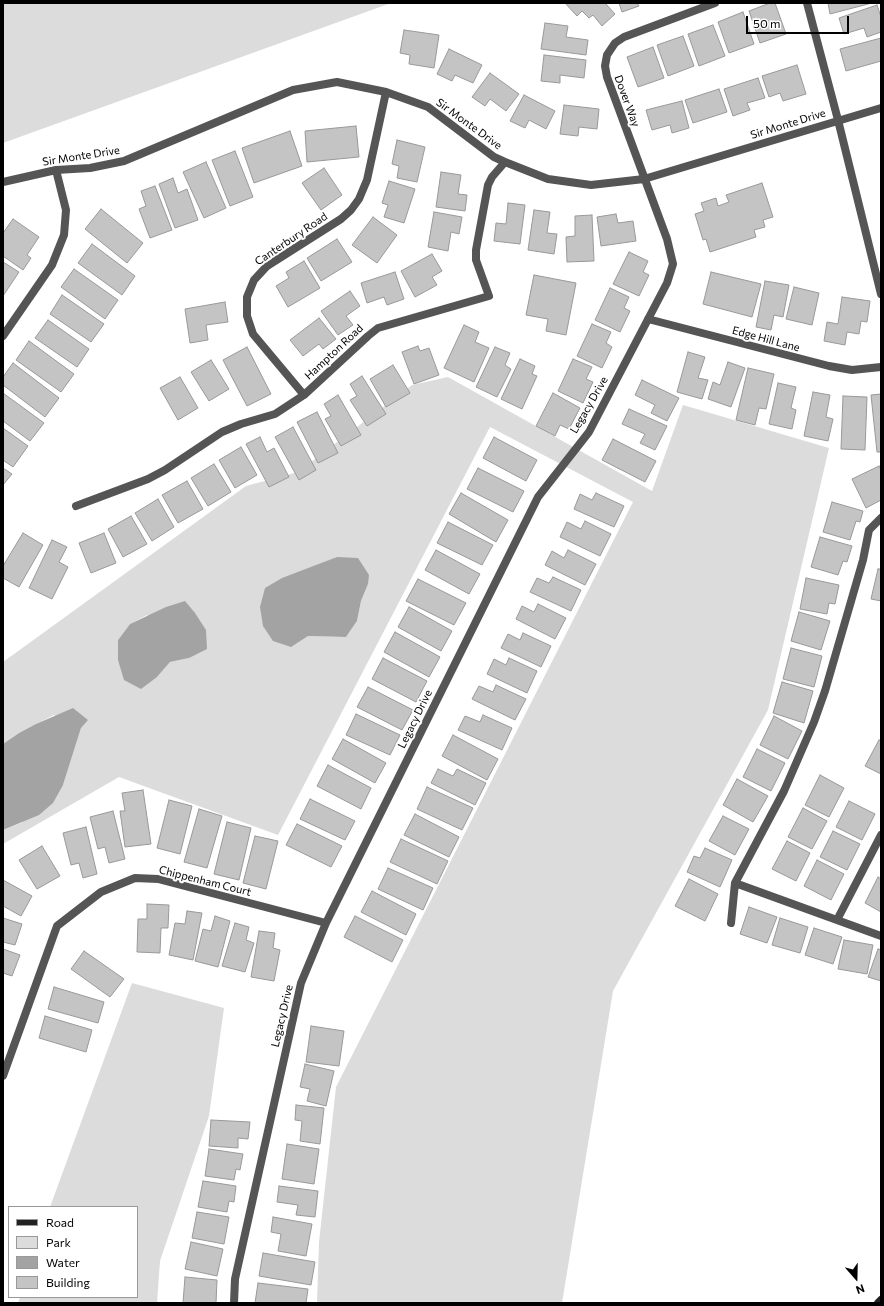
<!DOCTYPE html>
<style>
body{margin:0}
#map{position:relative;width:884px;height:1306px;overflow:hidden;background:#fff;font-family:Commissioner,sans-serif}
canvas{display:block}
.frame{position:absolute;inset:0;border:4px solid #000;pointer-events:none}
.legend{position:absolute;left:8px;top:1206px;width:130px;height:92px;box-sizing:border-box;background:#fff;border:1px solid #999;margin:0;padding:5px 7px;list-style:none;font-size:12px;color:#000}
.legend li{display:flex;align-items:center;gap:8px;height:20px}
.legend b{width:20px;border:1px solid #999}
.north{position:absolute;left:836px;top:1258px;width:40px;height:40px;-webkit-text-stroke:3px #fff;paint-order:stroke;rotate:160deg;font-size:11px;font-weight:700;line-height:16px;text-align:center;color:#000}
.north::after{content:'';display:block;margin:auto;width:14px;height:18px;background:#000;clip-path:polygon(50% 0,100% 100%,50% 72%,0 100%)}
.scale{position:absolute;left:746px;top:16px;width:103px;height:18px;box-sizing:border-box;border:2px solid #000;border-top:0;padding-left:5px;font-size:12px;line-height:14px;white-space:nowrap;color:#000;-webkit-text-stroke:3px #fff;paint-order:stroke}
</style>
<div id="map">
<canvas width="884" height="1306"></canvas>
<div class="frame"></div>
<ul class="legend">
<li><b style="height:5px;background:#222"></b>Road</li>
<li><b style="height:11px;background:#dcdcdc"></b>Park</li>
<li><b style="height:11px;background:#a3a3a3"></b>Water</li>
<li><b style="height:11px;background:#c4c4c4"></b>Building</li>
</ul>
<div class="north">N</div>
<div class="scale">50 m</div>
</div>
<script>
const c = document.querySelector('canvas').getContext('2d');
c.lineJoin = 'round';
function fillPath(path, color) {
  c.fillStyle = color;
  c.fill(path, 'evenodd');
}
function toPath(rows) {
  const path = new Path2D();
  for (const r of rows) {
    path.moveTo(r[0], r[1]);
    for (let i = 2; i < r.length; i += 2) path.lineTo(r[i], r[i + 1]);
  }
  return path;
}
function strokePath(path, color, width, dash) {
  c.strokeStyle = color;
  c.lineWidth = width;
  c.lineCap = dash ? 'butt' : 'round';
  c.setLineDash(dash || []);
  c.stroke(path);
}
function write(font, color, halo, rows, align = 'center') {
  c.font = font + ' Commissioner,sans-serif';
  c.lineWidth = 4;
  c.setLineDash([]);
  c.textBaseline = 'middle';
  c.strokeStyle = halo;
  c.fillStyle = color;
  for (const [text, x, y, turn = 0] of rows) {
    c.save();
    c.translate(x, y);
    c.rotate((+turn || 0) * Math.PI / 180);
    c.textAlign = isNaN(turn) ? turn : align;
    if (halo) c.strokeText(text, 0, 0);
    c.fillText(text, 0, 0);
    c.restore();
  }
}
fillPath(toPath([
 [3,3,391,3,3,143],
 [448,377,652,491,683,405,829,448,768,710,613,991,562,1303,317,1303,319,1242,336,1087,633,502,490,427,278,835,119,777,3,844,3,830,21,823,63,785,81,728,54,715,19,733,3,744,3,662,246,486,298,472,412,385],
 [337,557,368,584,361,601,357,621,346,637,308,636,319,565],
 [147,615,189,658,170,662,157,677,118,640,130,624],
 [132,983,224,1008,209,1116,160,1261,157,1303,18,1303,20,1297,137,1297,137,1207,50,1207]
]), '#dcdcdc');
fillPath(toPath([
 [337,557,358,558,369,575,368,584,361,601,357,621,346,637,308,636,291,647,273,641,263,626,260,607,265,588,282,578],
 [185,601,195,613,206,630,207,649,189,658,170,662,157,677,141,689,124,680,118,660,118,640,130,624,166,607],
 [73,708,88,720,81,728,63,785,53,803,39,815,3,830,3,744,19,733,36,724]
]), '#a3a3a3');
const building = toPath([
 [565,3,605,3,615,14,602,26,593,15,589,18,582,11,577,16,565,3],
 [619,3,637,3,639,6,622,12,619,3],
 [770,3,775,3,786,34,760,43,749,11,770,3],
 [828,3,872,3,830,14,828,3],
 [877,5,881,17,881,32,867,37,864,28,844,34,839,18,877,5],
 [743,12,754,44,729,53,718,22,743,12],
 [545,23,568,26,566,37,588,40,586,55,541,49,545,23],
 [713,25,725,56,699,66,688,34,713,25],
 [404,30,439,35,434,68,409,64,410,55,400,53,404,30],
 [683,36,694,66,668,76,657,45,683,36],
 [881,38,881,61,846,71,840,49,881,38],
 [653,47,664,78,638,87,627,57,653,47],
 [449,49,482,65,473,83,455,75,452,81,437,74,449,49],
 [544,55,586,60,584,78,560,75,560,83,541,81,544,55],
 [797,65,806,94,783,101,780,93,769,97,762,76,797,65],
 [490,73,519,94,506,111,490,99,485,106,472,97,490,73],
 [758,78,765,98,747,103,750,110,733,116,724,89,758,78],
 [719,89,727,112,693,123,685,100,719,89],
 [524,95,555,111,546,129,529,120,525,128,510,121,524,95],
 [682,101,689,128,672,133,670,125,652,130,646,110,682,101],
 [564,105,599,109,597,129,579,127,578,136,560,134,564,105],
 [356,126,359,157,307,162,305,131,356,126],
 [290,131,302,166,254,183,242,148,290,131],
 [397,140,425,147,417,182,397,178,399,166,392,164,397,140],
 [235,151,253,197,230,206,212,160,235,151],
 [206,162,226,208,204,218,183,172,206,162],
 [324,168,342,195,321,210,302,183,324,168],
 [441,172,461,175,458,194,467,195,465,211,436,207,441,172],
 [173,178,178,193,187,189,198,220,175,228,159,184,173,178],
 [389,181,415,189,404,223,384,217,388,205,382,203,389,181],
 [762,183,773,217,763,220,765,227,754,230,756,237,710,252,706,239,703,240,695,214,704,211,701,203,716,198,718,206,729,202,726,195,762,183],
 [155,186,172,230,150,238,139,209,146,206,141,191,155,186],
 [508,203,525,205,520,244,494,241,496,223,506,224,508,203],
 [101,209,143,243,127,263,85,229,101,209],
 [534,210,550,212,547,233,557,234,554,254,528,250,534,210],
 [434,212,462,217,459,234,451,232,448,251,428,247,434,212],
 [616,214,618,223,633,221,636,241,601,246,597,217,616,214],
 [592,215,594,261,567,262,566,237,575,236,575,216,592,215],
 [373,217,397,235,377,263,352,245,373,217],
 [13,219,39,237,27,255,31,258,23,270,3,256,3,233,13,219],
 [337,239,352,262,321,281,307,258,337,239],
 [92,244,135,276,122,295,78,263,92,244],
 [629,252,648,261,643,272,649,275,639,296,613,284,629,252],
 [432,254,442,271,432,277,437,285,415,297,401,271,432,254],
 [304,261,320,288,288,307,276,286,289,278,286,272,304,261],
 [3,262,19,272,3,296,3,262],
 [74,269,118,300,105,319,61,287,74,269],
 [395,272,404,299,387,305,384,297,367,303,361,283,395,272],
 [711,272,761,284,752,317,703,304,711,272],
 [534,275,576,283,566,335,546,331,548,319,526,315,534,275],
 [765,281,789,285,783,317,774,315,771,330,756,327,765,281],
 [794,287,819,293,812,325,786,319,794,287],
 [610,288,629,297,624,308,630,311,620,332,595,320,610,288],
 [350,291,360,306,346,316,353,325,338,335,321,311,350,291],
 [62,295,104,324,91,342,50,314,62,295],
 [842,297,870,301,867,322,861,321,859,334,847,332,845,345,824,341,827,322,838,324,842,297],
 [225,302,228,322,206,325,208,340,190,343,185,309,225,302],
 [319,318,336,339,323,349,319,344,303,356,290,340,319,318],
 [48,320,89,349,77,367,35,338,48,320],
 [592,324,611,332,606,343,612,347,602,368,577,356,592,324],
 [464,325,479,332,475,342,489,348,474,382,444,368,464,325],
 [29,341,74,374,61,392,16,360,29,341],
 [418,346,420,351,429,348,439,375,414,384,402,352,418,346],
 [247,347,271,394,247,406,223,360,247,347],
 [495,347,510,353,505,365,511,369,497,397,476,387,495,347],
 [688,352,705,357,698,378,708,380,702,399,677,392,688,352],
 [520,359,535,366,532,374,537,376,522,409,501,399,520,359],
 [573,359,592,367,586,379,593,382,583,403,558,391,573,359],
 [211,360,229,389,209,401,191,372,211,360],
 [728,362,745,368,731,407,708,399,713,382,720,385,728,362],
 [13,363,59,398,45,417,3,385,3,377,13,363],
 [393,365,410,393,386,407,370,379,393,365],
 [748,368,774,374,766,409,759,408,755,425,736,420,748,368],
 [362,376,386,414,367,426,350,400,357,396,350,384,362,376],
 [180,377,198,408,178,420,160,388,180,377],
 [642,380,679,398,667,421,651,413,655,405,635,395,642,380],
 [778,383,796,387,791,408,796,410,792,429,769,424,778,383],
 [813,392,830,395,826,417,833,419,828,441,804,436,813,392],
 [3,393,44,423,30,441,3,421,3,393],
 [553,393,580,408,569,429,560,425,555,436,536,426,553,393],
 [881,394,881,452,877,452,871,395,881,394],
 [338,395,361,435,341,446,325,419,331,416,324,404,338,395],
 [843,396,867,397,865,450,841,449,843,396],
 [629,409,667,426,655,450,640,443,645,434,622,424,629,409],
 [317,412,338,453,318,463,297,422,317,412],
 [293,427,316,470,299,480,275,437,293,427],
 [3,428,28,446,13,467,3,460,3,428],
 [260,437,267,452,274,448,289,477,269,487,246,444,260,437],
 [494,437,537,460,526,481,483,458,494,437],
 [613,439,656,461,645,482,602,460,613,439],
 [241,447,257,475,235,488,219,460,241,447],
 [214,464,231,492,208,506,191,478,214,464],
 [879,466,881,470,881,500,866,508,852,479,879,466],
 [3,468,12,474,3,485,3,468],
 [478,468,524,491,513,512,467,489,478,468],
 [187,481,203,509,178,523,162,495,187,481],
 [461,493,508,520,496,542,449,514,461,493],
 [596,493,624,506,614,527,574,509,580,494,592,500,596,493],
 [158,499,174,527,152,541,135,513,158,499],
 [832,502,863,511,860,522,856,521,850,540,823,532,832,502],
 [131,516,147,544,123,557,108,529,131,516],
 [585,521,611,534,600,556,560,537,567,522,581,529,585,521],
 [448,522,493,545,482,565,437,543,448,522],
 [23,533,43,545,19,587,3,578,3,566,23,533],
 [104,533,116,563,91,573,79,543,104,533],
 [820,537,852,546,847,562,843,561,838,575,811,567,820,537],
 [52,540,67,547,59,562,68,567,52,599,29,588,52,540],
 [436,550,480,574,469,594,425,570,436,550],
 [568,550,596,564,585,585,545,565,552,551,564,558,568,550],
 [878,569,881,569,881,601,871,599,878,569],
 [553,577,581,590,571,611,530,592,537,578,549,583,553,577],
 [806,578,839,585,835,604,829,603,827,614,800,609,806,578],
 [418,579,466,603,454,625,406,601,418,579],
 [538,604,566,618,555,639,516,619,522,606,534,612,538,604],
 [409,607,452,631,441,651,398,627,409,607],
 [799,612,830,621,821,650,791,641,799,612],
 [395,632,440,657,429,677,384,652,395,632],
 [523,633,551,646,541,667,501,648,508,634,520,640,523,633],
 [791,648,822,656,814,687,783,679,791,648],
 [383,658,427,681,416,702,372,679,383,658],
 [509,658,537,671,527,693,487,674,494,659,506,665,509,658],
 [782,682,813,691,804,723,773,713,782,682],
 [496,685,526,699,515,720,472,699,479,686,493,692,496,685],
 [368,687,413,710,402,730,357,707,368,687],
 [356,714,400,735,390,755,346,735,356,714],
 [483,715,512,728,502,750,458,730,465,716,480,722,483,715],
 [774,716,802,731,788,759,760,745,774,716],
 [453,735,498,759,487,780,442,756,453,735],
 [343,739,386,763,375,783,332,759,343,739],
 [879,740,881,741,881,774,865,766,879,740],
 [757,749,785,763,771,791,743,777,757,749],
 [328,765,371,788,361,809,317,786,328,765],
 [438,769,453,776,457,769,486,783,475,805,431,783,438,769],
 [820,775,844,788,829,817,805,805,820,775],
 [737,779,768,796,753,822,723,805,737,779],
 [427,787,473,808,462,830,417,809,427,787],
 [143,790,151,844,125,847,120,811,125,811,122,793,143,790],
 [310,799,355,821,345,840,300,819,310,799],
 [169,800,192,806,180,854,157,848,169,800],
 [849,801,875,814,862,840,836,827,849,801],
 [803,808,827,821,812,849,788,837,803,808],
 [199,809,222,816,207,868,184,862,199,809],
 [113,811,125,859,109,863,105,847,98,849,90,817,113,811],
 [415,814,459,837,449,857,404,835,415,814],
 [723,816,749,829,735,855,709,841,723,816],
 [227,822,251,828,239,880,214,874,227,822],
 [297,824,342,846,331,867,286,845,297,824],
 [86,827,97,874,83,878,79,863,71,865,63,833,86,827],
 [833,831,860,844,847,870,820,857,833,831],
 [255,836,278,841,266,889,243,883,255,836],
 [401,839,448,861,437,884,390,862,401,839],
 [787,841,810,853,796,881,772,869,787,841],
 [42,846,60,876,37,889,19,860,42,846],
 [705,848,732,860,720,887,687,872,694,856,700,858,705,848],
 [817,860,844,874,831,900,804,886,817,860],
 [388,868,433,888,423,910,378,889,388,868],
 [878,877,881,879,881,912,865,903,878,877],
 [689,879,718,894,705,921,675,906,689,879],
 [3,880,32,896,21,916,3,906,3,880],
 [372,891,416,914,406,935,361,912,372,891],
 [147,904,169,905,168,928,161,928,160,953,137,952,138,919,147,919,147,904],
 [749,907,777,917,767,943,740,934,749,907],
 [187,911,202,913,193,960,169,955,175,923,185,924,187,911],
 [215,916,230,921,218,967,195,961,203,929,211,931,215,916],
 [355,916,403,940,392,962,344,937,355,916],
 [3,918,22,924,15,945,3,942,3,918],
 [780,918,808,927,800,953,772,945,780,918],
 [235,923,249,927,246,940,254,943,245,972,222,966,235,923],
 [814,928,842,937,833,964,805,955,814,928],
 [259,931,275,933,273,948,280,950,274,981,251,977,259,931],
 [844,940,873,945,867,974,838,969,844,940],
 [3,949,20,955,12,976,3,973,3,949],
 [878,949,881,950,881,981,868,977,878,949],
 [84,951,124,979,110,997,71,969,84,951],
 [54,987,104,1002,98,1023,48,1009,54,987],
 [45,1016,92,1030,86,1052,39,1038,45,1016],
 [311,1026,344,1031,339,1066,306,1062,311,1026],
 [305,1064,334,1071,326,1106,307,1101,310,1089,300,1087,305,1064],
 [296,1105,324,1108,320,1144,300,1141,302,1121,295,1120,296,1105],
 [211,1120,250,1122,248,1139,238,1138,238,1148,209,1146,211,1120],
 [287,1144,319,1149,314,1184,282,1179,287,1144],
 [209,1149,243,1154,240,1170,236,1169,234,1180,205,1176,209,1149],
 [203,1181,236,1186,234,1202,229,1201,227,1212,198,1207,203,1181],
 [279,1186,318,1191,315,1217,296,1215,298,1205,277,1202,279,1186],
 [197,1212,229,1217,224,1244,192,1238,197,1212],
 [273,1217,312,1224,306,1256,278,1251,281,1234,271,1232,273,1217],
 [191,1242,223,1249,217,1276,185,1269,191,1242],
 [263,1253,315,1262,311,1285,259,1276,263,1253],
 [185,1277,217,1280,216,1303,183,1303,185,1277],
 [258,1283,308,1289,306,1303,255,1303,258,1283]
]);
fillPath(building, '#c4c4c4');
strokePath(building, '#999', 1);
strokePath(toPath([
 [807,3,838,120,881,294],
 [3,182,56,170,90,168,124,161,293,90,337,82,386,92,428,107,494,157,505,162,548,179,591,185,644,179,881,108],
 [648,319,829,366,852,370,881,367],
 [3,336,52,265,64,235,66,210,56,170],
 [304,395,253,334,247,316,247,297,254,280,267,266,341,219,351,210,359,199,367,180,386,92],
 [76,506,148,479,165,470,222,432,241,424,275,414,304,395,368,336,378,328,489,296,476,260,476,250,488,185,492,177,505,162],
 [735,883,881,936],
 [837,920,881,835],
 [731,923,735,883,784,791,814,722,825,691,863,560,869,530,881,518],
 [3,1076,57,926,101,892,135,878,158,879,326,923],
 [234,1303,235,1279,301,983,326,923,538,497,589,432,667,283,673,264,667,239,607,77,605,66,607,55,615,43,624,37,715,3]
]), '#555', 8);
strokePath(toPath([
 [878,1303,881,1300]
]), '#222', 8);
write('11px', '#000', '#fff', [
 ["Dover Way",627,101,70],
 ["Sir Monte Drive",469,124,36],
 ["Sir Monte Drive",788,124,-17],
 ["Sir Monte Drive",81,156,-9],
 ["Canterbury Road",291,239,-34],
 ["Edge Hill Lane",766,339,15],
 ["Hampton Road",334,352,-43],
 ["Legacy Drive",589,405,-60],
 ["Legacy Drive",415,719,-64],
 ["Chippenham Court",205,881,14],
 ["Legacy Drive",282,1016,-77]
]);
</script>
